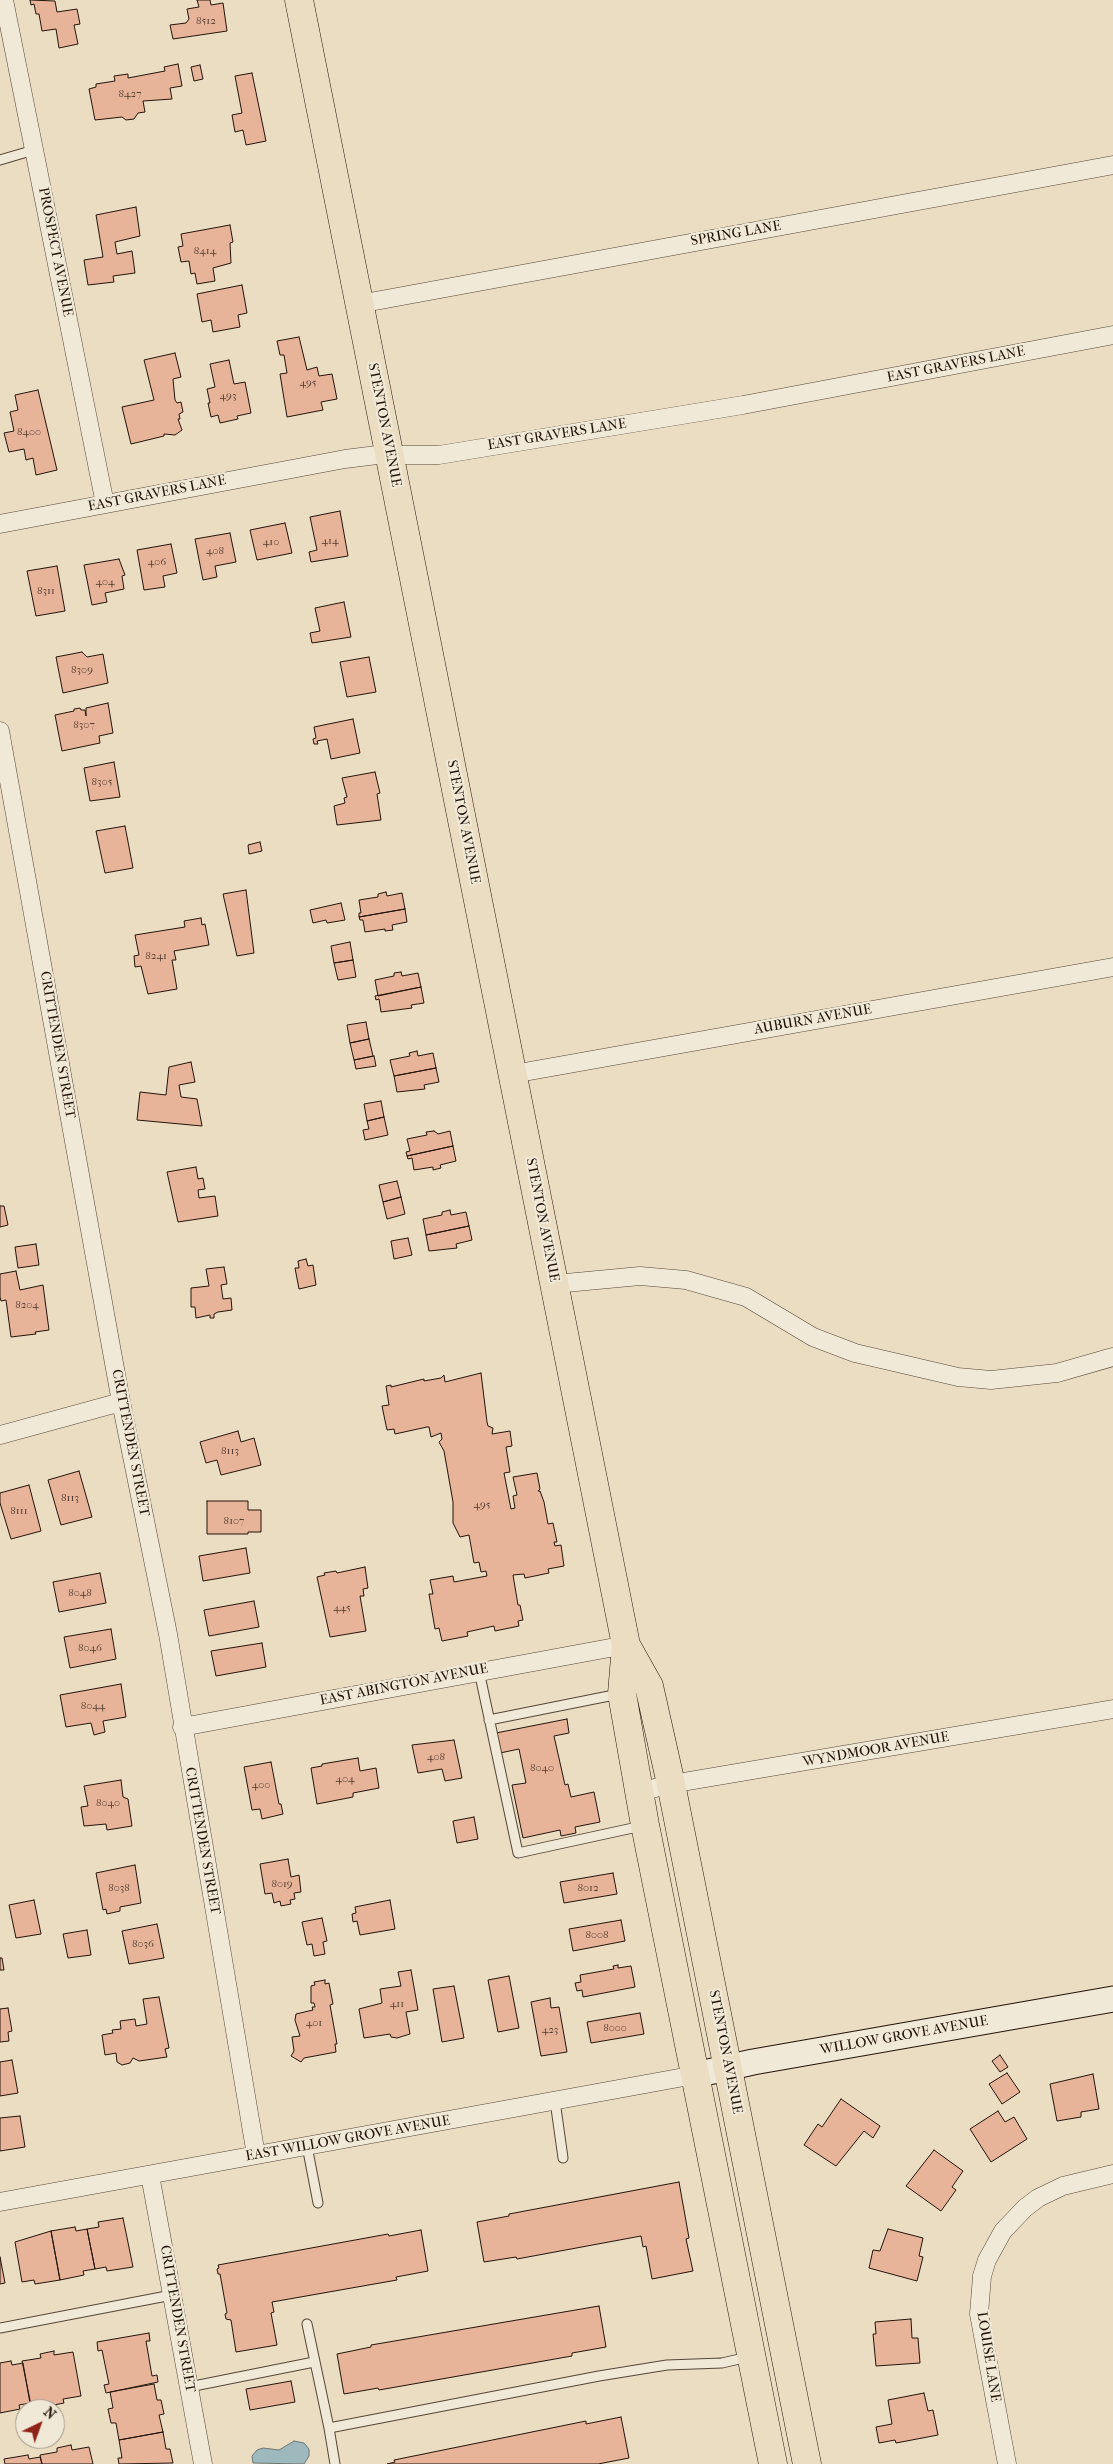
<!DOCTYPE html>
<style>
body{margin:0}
#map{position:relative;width:1113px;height:2464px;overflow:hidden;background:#eaddc2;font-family:"IM FELL French Canon",serif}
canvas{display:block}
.north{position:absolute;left:15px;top:2399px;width:50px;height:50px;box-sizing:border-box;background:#f1e9d7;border:1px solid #9f9385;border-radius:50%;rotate:42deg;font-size:14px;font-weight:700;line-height:20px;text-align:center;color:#231309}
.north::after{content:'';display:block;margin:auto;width:18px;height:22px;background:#8f2418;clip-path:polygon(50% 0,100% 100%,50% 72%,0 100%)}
</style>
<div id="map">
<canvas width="1113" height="2464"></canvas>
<div class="north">N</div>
</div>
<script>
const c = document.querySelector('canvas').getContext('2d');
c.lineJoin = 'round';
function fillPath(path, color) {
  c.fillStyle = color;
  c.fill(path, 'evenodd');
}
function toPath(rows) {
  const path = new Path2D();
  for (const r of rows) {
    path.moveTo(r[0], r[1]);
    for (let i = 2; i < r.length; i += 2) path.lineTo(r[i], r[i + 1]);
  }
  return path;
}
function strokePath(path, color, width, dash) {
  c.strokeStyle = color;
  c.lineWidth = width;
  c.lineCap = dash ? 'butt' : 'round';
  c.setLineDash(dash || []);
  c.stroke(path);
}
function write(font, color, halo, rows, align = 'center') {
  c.font = font + ' "IM FELL French Canon",serif';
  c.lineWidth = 4.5;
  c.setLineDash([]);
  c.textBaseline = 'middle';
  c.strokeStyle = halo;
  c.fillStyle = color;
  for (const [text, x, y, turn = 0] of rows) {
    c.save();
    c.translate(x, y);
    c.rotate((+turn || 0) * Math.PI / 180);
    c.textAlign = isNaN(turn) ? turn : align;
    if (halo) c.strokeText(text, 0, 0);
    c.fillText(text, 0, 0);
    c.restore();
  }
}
const water = toPath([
 [294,2441,304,2443,309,2449,309,2456,304,2464,253,2463,252,2456,257,2450,263,2448,279,2450,294,2441]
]);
fillPath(water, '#9db9be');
strokePath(water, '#6c7776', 1);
const building = toPath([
 [30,0,55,1,57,12,77,9,80,24,74,25,78,44,59,48,56,29,42,31,39,14,36,14,34,4,31,5,30,0],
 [197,0,210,0,211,5,223,3,227,31,173,39,170,25,186,23,189,19,187,9,199,7,197,0],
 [178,64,182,86,170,88,172,99,143,101,145,112,138,113,134,119,126,120,122,117,95,120,89,89,96,87,96,84,115,81,114,76,128,74,128,78,165,71,164,67,178,64],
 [200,65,203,79,194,81,191,67,200,65],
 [252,73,266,141,246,145,243,130,235,132,232,115,242,113,235,76,252,73],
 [136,207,140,236,115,242,117,254,132,251,135,273,113,276,114,282,88,285,84,260,103,257,96,215,136,207],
 [230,225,233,242,230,243,231,263,213,268,215,281,197,284,195,273,191,274,189,261,181,262,178,247,183,246,181,234,230,225],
 [242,285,247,313,238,315,240,327,213,332,211,320,202,322,197,294,242,285],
 [299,337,307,370,317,367,319,376,332,374,337,399,321,402,323,410,287,417,280,374,287,373,284,355,280,355,277,341,299,337],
 [175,353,181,377,173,379,175,400,177,403,181,402,183,412,179,414,180,419,178,419,182,430,175,435,164,434,164,436,131,444,122,407,154,400,144,360,175,353],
 [229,360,234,384,245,382,251,413,237,416,238,419,220,423,218,415,211,417,208,403,210,403,207,389,215,387,210,364,229,360],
 [38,390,57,470,36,475,33,458,26,460,24,449,9,452,4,433,14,431,10,412,18,410,15,395,38,390],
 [340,511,348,556,311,562,309,552,317,550,310,517,340,511],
 [285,523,292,553,257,560,250,530,285,523],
 [230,533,236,562,215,566,217,577,203,580,195,539,230,533],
 [171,544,177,573,163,576,165,587,144,590,137,550,171,544],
 [119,559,125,575,122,576,124,589,105,593,107,602,92,605,84,565,119,559],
 [57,566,65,611,36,616,27,571,57,566],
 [344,602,351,637,312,643,310,633,320,631,315,608,344,602],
 [82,652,87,657,103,654,108,683,63,693,56,657,82,652],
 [369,657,376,692,347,697,340,662,369,657],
 [108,703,113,733,99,736,100,743,62,751,55,715,74,711,74,709,80,708,81,710,85,710,86,716,86,708,108,703],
 [353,719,360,753,331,759,327,739,317,741,318,744,314,744,313,739,316,738,314,727,353,719],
 [114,762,120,797,90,801,84,768,114,762],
 [375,772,380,793,377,794,381,820,337,825,334,806,345,803,344,798,347,797,342,778,375,772],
 [125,826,133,868,105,873,96,831,125,826],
 [260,842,262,851,249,854,248,845,260,842],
 [246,890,254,953,237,956,223,894,246,890],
 [386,892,387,896,402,893,405,909,359,917,359,913,361,913,359,900,378,897,378,894,386,892],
 [341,903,345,920,327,923,326,920,313,923,310,910,341,903],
 [405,909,407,922,392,925,393,930,385,931,385,929,365,932,363,920,360,920,359,917,405,909],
 [201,918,202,925,205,924,209,945,174,951,176,960,172,960,177,989,148,994,141,966,135,967,134,956,139,955,135,935,185,927,184,921,201,918],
 [350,942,353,960,334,963,331,946,350,942],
 [353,960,356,977,338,980,334,963,353,960],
 [401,972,402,976,418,973,421,987,378,996,375,980,394,976,394,973,401,972],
 [421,987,424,1003,411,1005,412,1008,381,1012,379,999,376,1000,375,996,421,987],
 [366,1022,369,1039,350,1043,347,1025,366,1022],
 [369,1039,373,1056,354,1060,350,1043,369,1039],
 [417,1051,418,1056,433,1053,436,1068,394,1076,390,1060,410,1056,409,1053,417,1051],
 [374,1056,376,1066,356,1069,354,1060,374,1056],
 [191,1062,195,1082,179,1085,181,1097,197,1099,202,1126,137,1120,140,1092,166,1095,169,1067,191,1062],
 [436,1068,439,1082,424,1085,425,1089,397,1092,394,1076,436,1068],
 [381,1101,384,1117,367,1121,364,1104,381,1101],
 [384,1117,388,1135,365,1140,363,1130,369,1129,367,1121,384,1117],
 [434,1131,438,1134,450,1131,453,1146,407,1156,406,1152,410,1151,407,1139,427,1135,426,1132,434,1131],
 [453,1146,456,1161,440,1165,441,1168,433,1170,433,1167,414,1170,412,1158,408,1159,407,1156,453,1146],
 [196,1167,198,1179,203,1178,205,1189,198,1190,199,1198,215,1196,218,1216,178,1222,167,1172,196,1167],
 [397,1181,401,1197,383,1202,379,1185,397,1181],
 [401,1197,405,1214,387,1219,383,1202,401,1197],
 [0,1206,4,1206,8,1225,0,1227,0,1206],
 [450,1210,451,1215,466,1212,469,1226,426,1235,423,1219,442,1215,442,1212,450,1210],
 [469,1226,472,1240,456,1244,457,1248,429,1251,426,1235,469,1226],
 [408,1238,412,1255,394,1259,391,1241,408,1238],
 [36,1244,39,1265,18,1268,15,1247,36,1244],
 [306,1259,308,1266,313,1265,316,1285,299,1289,295,1268,299,1268,298,1261,306,1259],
 [224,1267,227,1284,221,1285,223,1299,231,1298,232,1310,218,1312,214,1314,214,1318,210,1318,210,1315,196,1318,195,1307,191,1307,191,1288,209,1286,206,1269,224,1267],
 [16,1271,20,1290,43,1285,49,1330,35,1332,36,1334,11,1337,6,1300,1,1301,0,1297,0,1274,16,1271],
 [481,1373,487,1422,488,1426,493,1428,492,1434,510,1431,512,1446,506,1447,510,1472,504,1473,511,1509,515,1508,513,1496,517,1495,513,1477,537,1473,540,1489,538,1491,540,1491,544,1502,548,1524,553,1523,557,1542,554,1542,555,1546,561,1545,564,1566,548,1569,549,1573,525,1578,524,1574,513,1575,518,1605,520,1605,523,1620,518,1621,519,1626,495,1631,494,1626,467,1632,468,1636,442,1641,439,1628,435,1629,429,1594,433,1594,430,1580,453,1576,454,1582,487,1576,486,1571,481,1572,479,1562,474,1563,469,1535,460,1537,453,1523,453,1502,444,1451,439,1442,442,1439,441,1433,431,1437,429,1427,427,1427,395,1434,394,1429,387,1430,382,1406,389,1405,386,1386,391,1385,391,1387,424,1379,424,1381,441,1378,444,1375,445,1382,481,1373],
 [238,1431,241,1442,254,1438,261,1465,221,1475,217,1460,206,1463,200,1442,238,1431],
 [79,1471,92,1517,61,1525,48,1480,79,1471],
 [29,1485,41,1531,11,1539,0,1503,0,1493,29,1485],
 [207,1501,248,1501,248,1510,261,1510,261,1532,248,1532,248,1534,207,1534,207,1501],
 [246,1548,250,1573,203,1581,199,1556,246,1548],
 [365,1567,368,1588,363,1589,364,1596,360,1596,366,1631,330,1637,317,1577,325,1575,324,1573,336,1571,337,1573,365,1567],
 [100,1573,106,1603,59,1612,53,1582,100,1573],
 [254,1601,259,1627,209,1636,204,1610,254,1601],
 [111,1629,116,1659,70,1668,64,1637,111,1629],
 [262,1643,266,1667,216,1676,211,1651,262,1643],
 [121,1684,126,1717,103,1721,105,1732,94,1735,91,1723,66,1727,60,1695,121,1684],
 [567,1719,569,1733,554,1736,565,1785,568,1784,571,1797,594,1792,600,1822,575,1827,576,1833,561,1836,560,1830,523,1838,512,1785,526,1783,519,1749,500,1753,496,1733,567,1719],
 [454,1740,462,1778,445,1781,442,1769,418,1773,412,1745,454,1740],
 [358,1758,360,1771,376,1768,379,1788,353,1793,353,1797,317,1804,311,1768,322,1766,322,1764,358,1758],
 [271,1762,279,1804,281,1804,283,1814,262,1819,260,1809,252,1810,244,1767,271,1762],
 [121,1780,123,1797,128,1799,132,1826,107,1830,106,1824,84,1826,81,1807,88,1806,84,1786,121,1780],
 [474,1817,478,1839,457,1843,453,1821,474,1817],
 [288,1859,291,1877,299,1875,301,1892,294,1893,295,1899,290,1900,291,1904,281,1906,280,1901,274,1903,272,1893,265,1894,260,1864,288,1859],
 [135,1865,141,1903,120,1907,120,1911,107,1914,106,1909,103,1910,96,1873,135,1865],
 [613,1873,617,1894,564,1903,560,1882,613,1873],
 [34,1900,41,1934,16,1938,9,1905,34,1900],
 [390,1900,395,1929,360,1935,357,1921,353,1922,352,1914,356,1913,355,1907,390,1900],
 [322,1918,327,1941,323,1942,325,1954,314,1956,312,1944,307,1945,302,1922,322,1918],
 [621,1920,625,1941,573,1951,569,1929,621,1920],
 [157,1924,164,1958,129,1964,122,1931,157,1924],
 [87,1930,91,1955,68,1958,63,1934,87,1930],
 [0,1958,2,1958,4,1970,0,1970,0,1958],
 [618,1965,618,1968,631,1966,635,1987,583,1997,582,1990,577,1991,575,1983,581,1982,580,1975,614,1969,613,1966,618,1965],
 [411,1970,418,2010,406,2012,410,2034,397,2038,391,2037,390,2034,364,2038,359,2009,382,2003,380,1989,401,1986,398,1972,411,1970],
 [509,1976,519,2028,498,2032,488,1980,509,1976],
 [325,1980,325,1984,329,1983,333,2004,330,2005,337,2044,335,2044,336,2052,304,2058,301,2062,291,2056,294,2051,292,2037,300,2036,295,2020,296,2014,313,2010,312,2007,315,2007,314,2003,311,2003,311,1986,315,1985,314,1982,325,1980],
 [454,1986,464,2038,442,2042,433,1989,454,1986],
 [159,1997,169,2048,165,2049,167,2057,139,2061,133,2058,130,2063,122,2065,117,2062,116,2053,105,2055,102,2035,113,2033,112,2030,121,2029,120,2021,135,2019,136,2026,147,2024,143,1999,159,1997],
 [550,1998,551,2008,559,2007,567,2052,541,2056,531,2002,550,1998],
 [8,2008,12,2031,8,2032,9,2041,0,2042,0,2009,8,2008],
 [640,2013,644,2034,591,2043,587,2022,640,2013],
 [1000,2055,1008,2067,1000,2072,992,2061,1000,2055],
 [12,2060,18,2093,0,2096,0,2062,12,2060],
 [1007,2073,1020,2092,1002,2104,989,2084,1007,2073],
 [1093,2074,1099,2109,1081,2112,1081,2117,1057,2121,1050,2084,1093,2074],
 [841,2099,880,2126,873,2138,864,2131,836,2166,804,2145,818,2124,822,2127,841,2099],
 [998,2111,1005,2122,1014,2117,1027,2139,991,2162,970,2129,998,2111],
 [20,2116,25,2147,0,2151,0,2118,20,2116],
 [934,2150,963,2171,952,2187,956,2190,941,2211,906,2186,934,2150],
 [679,2182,689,2238,686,2239,693,2271,652,2279,646,2246,643,2247,641,2236,517,2259,516,2257,484,2262,477,2222,509,2216,509,2214,679,2182],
 [123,2218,133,2267,107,2271,106,2267,95,2269,87,2229,99,2227,98,2222,123,2218],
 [75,2227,76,2231,87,2229,95,2269,83,2271,84,2275,60,2280,51,2231,75,2227],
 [888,2229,923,2238,919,2256,923,2257,917,2281,869,2268,873,2250,880,2251,888,2229],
 [421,2230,428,2271,396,2277,397,2280,272,2302,274,2312,271,2313,277,2345,236,2352,231,2320,226,2319,225,2314,227,2313,220,2274,218,2274,217,2269,219,2268,218,2265,388,2234,389,2236,421,2230],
 [51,2231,60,2280,35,2284,34,2280,22,2282,15,2242,51,2231],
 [0,2257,5,2283,0,2284,0,2257],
 [599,2306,606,2347,572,2353,572,2356,379,2390,378,2388,344,2394,337,2354,371,2347,371,2345,599,2306],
 [911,2319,912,2338,918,2338,920,2363,876,2366,873,2334,876,2334,875,2322,911,2319],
 [149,2333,150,2341,146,2341,152,2376,157,2375,158,2382,106,2393,104,2385,109,2384,102,2350,98,2351,97,2342,149,2333],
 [54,2351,54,2355,73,2352,81,2396,63,2399,64,2403,49,2406,49,2402,31,2405,22,2361,41,2358,40,2354,54,2351],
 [11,2361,12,2365,23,2363,30,2403,19,2405,20,2409,0,2413,0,2363,11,2361],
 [291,2381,295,2402,250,2410,246,2389,291,2381],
 [154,2384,157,2400,161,2400,164,2414,159,2415,163,2432,119,2440,116,2423,111,2423,108,2409,113,2408,110,2392,154,2384],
 [924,2393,928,2411,933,2410,938,2435,896,2443,895,2440,879,2443,876,2427,892,2424,888,2400,924,2393],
 [621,2417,629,2458,598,2464,387,2464,395,2462,394,2460,586,2421,586,2424,621,2417],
 [163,2432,166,2449,170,2449,173,2463,119,2464,118,2458,122,2458,119,2440,163,2432],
 [71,2445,72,2450,89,2447,93,2464,42,2464,40,2455,57,2452,57,2448,71,2445],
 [28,2455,29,2459,40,2457,42,2464,5,2464,4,2459,28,2455]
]);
fillPath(building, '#e7b49a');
strokePath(building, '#231309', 1);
const lane = toPath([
 [0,160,34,150],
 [479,1671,518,1853,642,1826],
 [489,1720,619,1694],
 [555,2101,563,2158],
 [307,2146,318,2203],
 [307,2324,329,2428],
 [0,2328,172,2295],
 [189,2387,314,2362],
 [335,2464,329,2428,599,2376,667,2365,722,2363,748,2357]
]);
const street = toPath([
 [4,0,105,504],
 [359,304,1113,165],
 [0,524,345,459,377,455,439,455,743,405,1113,335],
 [0,731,121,1402,168,1634,256,2155],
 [513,1074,1113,967],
 [555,1284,640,1276,686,1280,746,1297,813,1337,855,1353,958,1377,991,1380,1057,1373,1113,1357],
 [0,1435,121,1402],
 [182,1727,626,1645],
 [639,1792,671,1784,1113,1709],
 [150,2175,203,2464],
 [0,2202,695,2075],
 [1007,2464,979,2314,982,2276,987,2260,1003,2231,1025,2208,1038,2198,1063,2186,1113,2174]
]);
const secondary = toPath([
 [695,2075,753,2062,1113,1999]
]);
const primary = toPath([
 [299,0,626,1645,622,1694,645,1825,773,2464],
 [626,1645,649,1686,671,1784,807,2464]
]);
strokePath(lane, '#554637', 11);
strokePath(street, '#554637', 19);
strokePath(secondary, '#231309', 27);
strokePath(primary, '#231309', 29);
strokePath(lane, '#f1e9d7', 9);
strokePath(street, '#f1e9d7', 18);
strokePath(secondary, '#f1e9d7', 25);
strokePath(primary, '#eaddc2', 28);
write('11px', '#543b2d', null, [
 ["8512",206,21],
 ["8427",130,94],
 ["8414",205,251],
 ["495",308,383],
 ["493",228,396],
 ["8400",29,432],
 ["414",330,541],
 ["410",271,542],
 ["408",215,551],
 ["406",157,562],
 ["404",105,582],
 ["8311",46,591],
 ["8309",82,670],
 ["8307",84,725],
 ["8305",102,782],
 ["8241",156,956],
 ["8204",27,1305],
 ["8113",230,1451],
 ["8113",70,1498],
 ["495",482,1505],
 ["8111",19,1511],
 ["8107",234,1521],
 ["8048",80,1593],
 ["445",342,1608],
 ["8046",90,1648],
 ["8044",93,1706],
 ["408",436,1757],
 ["8040",542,1768],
 ["404",345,1779],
 ["400",261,1785],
 ["8040",108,1803],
 ["8019",282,1884],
 ["8038",119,1888],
 ["8012",588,1888],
 ["8008",597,1935],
 ["8036",143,1944],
 ["411",397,2004],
 ["401",314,2023],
 ["8000",615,2028],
 ["423",550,2030]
]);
write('14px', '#231309', '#f1e9d7', [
 ["SPRING LANE",736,234,-10],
 ["PROSPECT AVENUE",55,252,79],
 ["EAST GRAVERS LANE",956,365,-11],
 ["STENTON AVENUE",384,425,79],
 ["EAST GRAVERS LANE",557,435,-9],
 ["EAST GRAVERS LANE",157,494,-11],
 ["STENTON AVENUE",463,822,79],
 ["AUBURN AVENUE",813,1020,-10],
 ["CRITTENDEN STREET",57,1045,80],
 ["STENTON AVENUE",542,1220,79],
 ["CRITTENDEN STREET",130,1443,79],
 ["EAST ABINGTON AVENUE",404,1685,-11],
 ["WYNDMOOR AVENUE",876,1750,-10],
 ["CRITTENDEN STREET",202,1841,80],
 ["WILLOW GROVE AVENUE",904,2036,-10],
 ["STENTON AVENUE",725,2052,79],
 ["EAST WILLOW GROVE AVENUE",348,2139,-10],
 ["CRITTENDEN STREET",177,2319,80],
 ["LOUISE LANE",988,2357,81]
]);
</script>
